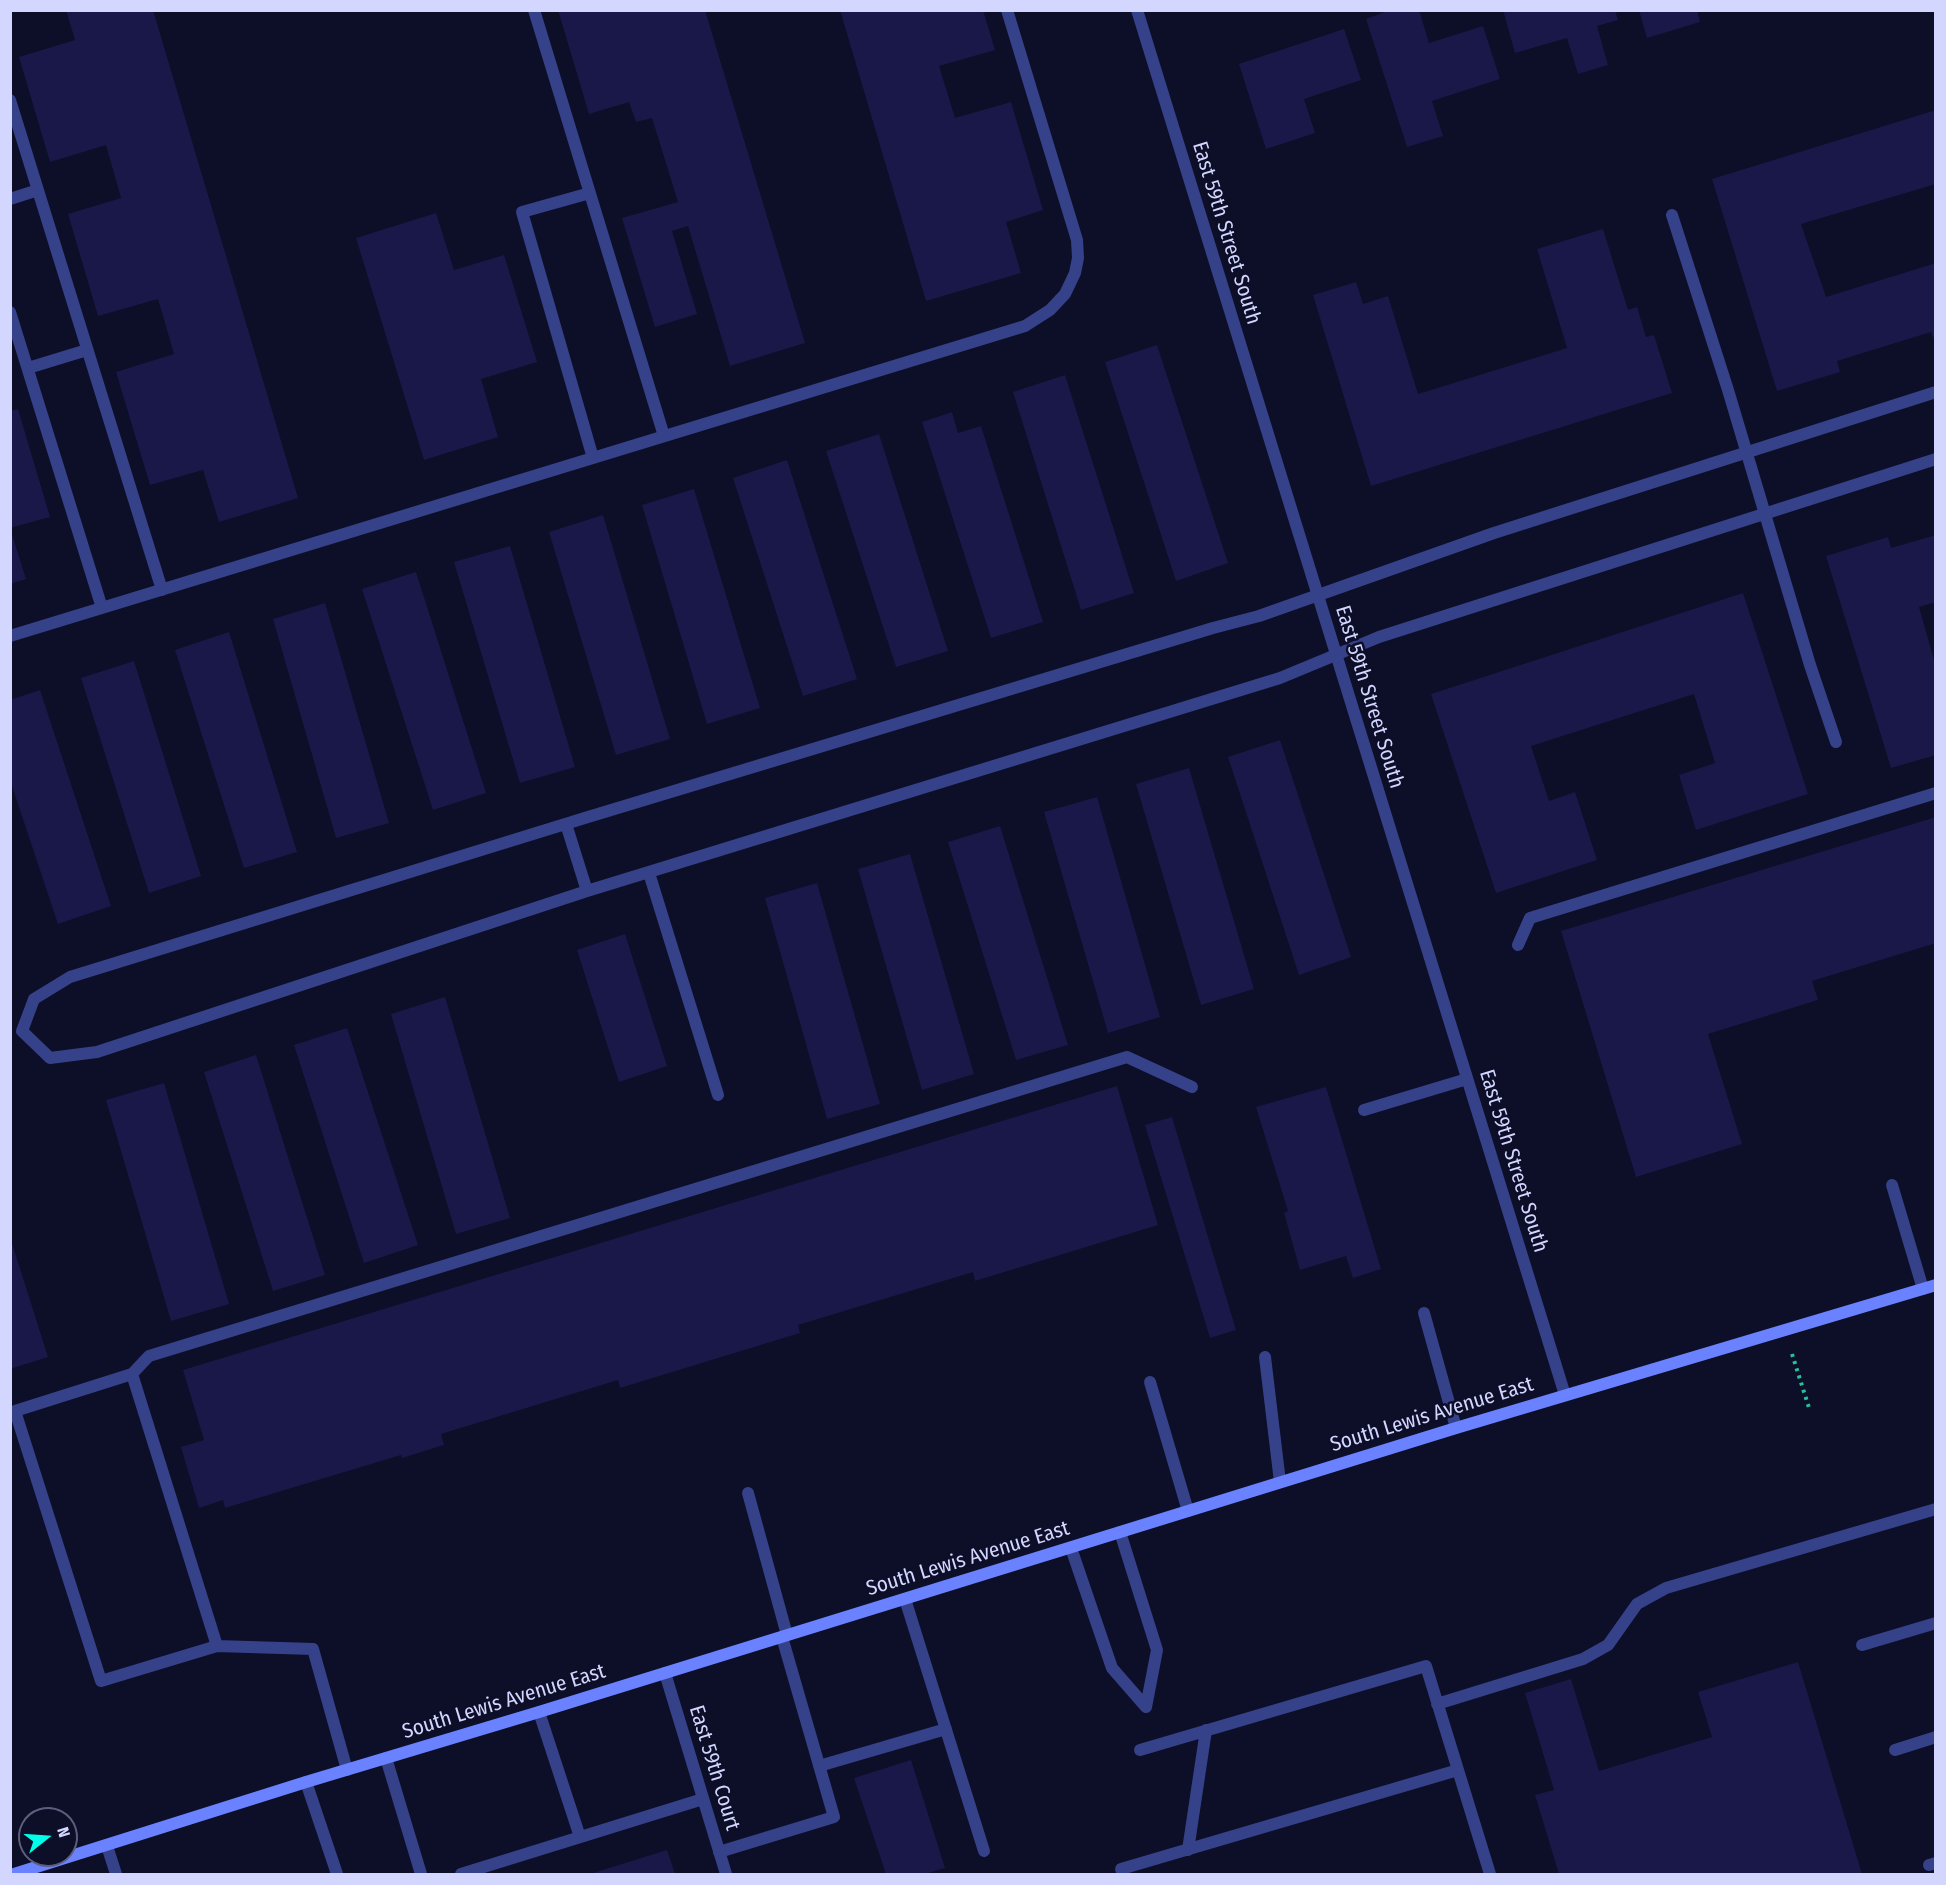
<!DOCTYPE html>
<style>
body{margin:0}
#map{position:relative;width:1946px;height:1885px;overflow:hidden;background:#0d0e27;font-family:"Fira Sans Condensed",sans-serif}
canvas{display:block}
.frame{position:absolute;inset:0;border:12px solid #d3d6ff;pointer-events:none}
.north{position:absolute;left:18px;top:1807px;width:60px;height:60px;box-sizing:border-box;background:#0d0e27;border:2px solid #5c5e7d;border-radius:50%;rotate:73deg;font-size:16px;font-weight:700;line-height:24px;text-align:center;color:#d3d6ff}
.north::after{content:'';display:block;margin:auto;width:21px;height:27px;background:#00fee8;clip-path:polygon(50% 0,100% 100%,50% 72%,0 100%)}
</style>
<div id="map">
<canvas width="1946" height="1885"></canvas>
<div class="frame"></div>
<div class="north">N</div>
</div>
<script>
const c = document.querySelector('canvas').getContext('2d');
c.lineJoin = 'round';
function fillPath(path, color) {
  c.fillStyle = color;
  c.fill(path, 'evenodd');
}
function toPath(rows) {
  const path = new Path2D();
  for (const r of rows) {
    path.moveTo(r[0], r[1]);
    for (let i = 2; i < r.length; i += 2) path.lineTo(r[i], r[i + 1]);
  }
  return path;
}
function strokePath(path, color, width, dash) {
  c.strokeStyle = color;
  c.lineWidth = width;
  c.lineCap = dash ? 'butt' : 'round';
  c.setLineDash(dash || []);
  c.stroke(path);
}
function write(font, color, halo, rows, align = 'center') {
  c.font = font + ' "Fira Sans Condensed",sans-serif';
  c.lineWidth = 5;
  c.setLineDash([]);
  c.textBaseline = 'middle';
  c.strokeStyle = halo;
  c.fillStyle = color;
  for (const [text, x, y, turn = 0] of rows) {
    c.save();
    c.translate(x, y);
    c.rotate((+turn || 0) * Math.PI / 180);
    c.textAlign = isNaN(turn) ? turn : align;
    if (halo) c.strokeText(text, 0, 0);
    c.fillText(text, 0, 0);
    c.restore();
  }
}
fillPath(toPath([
 [66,10,153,10,298,498,219,522,203,470,150,485,116,372,174,354,158,299,98,316,68,214,121,198,106,145,50,162,19,57,75,40],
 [558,10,705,10,805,343,730,366,688,226,672,231,697,314,655,327,622,218,678,202,652,118,636,122,629,102,589,114],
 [840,10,983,10,995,50,939,66,955,118,1011,102,1043,210,1006,222,1021,273,926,301],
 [1390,10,1419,10,1429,43,1483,26,1500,79,1432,101,1443,136,1407,147,1366,19],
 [1503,10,1615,10,1618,20,1597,26,1608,65,1578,74,1567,38,1515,53],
 [1639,10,1697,10,1700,22,1647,38],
 [1344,29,1361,80,1304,99,1315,133,1266,149,1239,64],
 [1936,110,1936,184,1801,224,1826,297,1936,263,1936,344,1931,332,1837,361,1840,372,1777,391,1712,179],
 [436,213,454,270,504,255,537,362,481,379,498,437,424,460,356,238],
 [1603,229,1628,310,1637,307,1646,337,1654,335,1672,393,1371,486,1313,295,1356,282,1363,304,1388,296,1418,394,1567,348,1537,249],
 [1157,345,1228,563,1176,581,1105,362],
 [1065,375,1134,593,1081,610,1013,392],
 [18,409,50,517,10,528,10,411],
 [952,412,958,433,981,426,1043,622,991,638,922,422],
 [879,434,948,651,896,667,826,451],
 [787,460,857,679,803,696,733,478],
 [694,489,760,708,707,724,642,505],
 [603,515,670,739,616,755,549,532],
 [10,528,26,579,10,584],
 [1936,535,1936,602,1919,607,1936,667,1936,755,1891,768,1826,556,1888,537,1891,548],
 [510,546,575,767,520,783,454,562],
 [416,572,486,793,433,810,362,589],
 [1743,593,1808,794,1696,830,1679,775,1715,763,1694,694,1531,746,1549,801,1575,792,1597,860,1496,893,1431,694],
 [325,603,389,823,336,838,273,619],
 [229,632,297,852,244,868,175,650],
 [134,661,201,876,149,893,81,678],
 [40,690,111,906,58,924,10,780,10,700],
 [1280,740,1351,957,1299,975,1228,757],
 [1189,768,1254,989,1201,1005,1136,784],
 [1097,797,1160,1017,1108,1033,1044,812],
 [1936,817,1936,943,1812,981,1818,1000,1708,1034,1742,1144,1636,1177,1561,931],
 [1000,826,1068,1045,1016,1060,948,842],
 [910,854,974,1074,922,1090,858,869],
 [817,883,880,1104,827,1119,765,898],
 [625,934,667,1066,619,1082,577,950],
 [445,997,510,1218,456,1234,391,1014],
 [347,1028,418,1245,364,1263,294,1045],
 [256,1055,325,1275,273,1291,204,1072],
 [164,1083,229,1304,171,1321,106,1100],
 [1117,1086,1158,1225,975,1281,973,1272,798,1325,800,1333,620,1388,618,1380,441,1434,444,1445,402,1458,401,1455,225,1508,223,1500,199,1508,181,1447,204,1440,183,1370],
 [1326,1087,1381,1269,1353,1278,1346,1256,1300,1270,1284,1213,1288,1211,1256,1107],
 [1172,1117,1236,1330,1210,1338,1145,1125],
 [10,1237,48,1357,10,1369],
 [1798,1662,1862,1874,1559,1874,1535,1795,1554,1790,1525,1693,1571,1679,1599,1771,1712,1737,1698,1692],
 [911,1760,945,1868,925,1874,886,1874,854,1778],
 [667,1850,675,1874,590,1874]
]), '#191849');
strokePath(toPath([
 [1792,1354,1810,1411]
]), '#26c09a', 4, [3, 4.5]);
strokePath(toPath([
 [1672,215,1728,390,1810,665,1836,742],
 [1936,392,1494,533,1259,616,1213,628,588,817,70,977,34,999,22,1031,50,1058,97,1052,587,891,1280,678,1379,637,1936,459],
 [566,824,587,891],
 [649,873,718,1095],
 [1518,945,1530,918,1936,793],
 [1364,1110,1467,1079],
 [1892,1185,1923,1289],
 [1424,1313,1456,1428],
 [1265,1357,1280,1482],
 [132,1374,149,1356,1127,1057,1192,1087],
 [1150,1382,1188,1511],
 [748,1493,787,1635],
 [1120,1532,1157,1650,1146,1707],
 [1071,1548,1112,1668,1146,1707],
 [905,1599,984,1851],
 [1862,1645,1936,1623],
 [217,1646,132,1374,15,1411,101,1681,217,1646,313,1649,347,1770],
 [1437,1704,1583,1659,1608,1645,1637,1604,1666,1588,1936,1509],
 [539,1712,580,1837],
 [1140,1750,1426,1666,1490,1874],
 [1895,1750,1936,1737],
 [386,1758,421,1874],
 [819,1766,946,1729],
 [306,1782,337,1874],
 [107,1846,116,1874],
 [1188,1850,1206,1730],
 [719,1852,834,1817,782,1637],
 [1929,1865,1936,1863],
 [1121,1869,1458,1770],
 [461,1874,703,1799]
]), '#354289', 12);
strokePath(toPath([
 [534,10,664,436],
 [1137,10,1565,1395],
 [10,100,162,590],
 [590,193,522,212,593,458],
 [10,199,38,190],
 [10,312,102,608],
 [28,368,87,350],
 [10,636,1025,326,1050,310,1065,294,1075,273,1078,258,1077,240,1007,10],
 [665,1673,726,1874]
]), '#354289', 12);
strokePath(toPath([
 [14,1874,306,1782,539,1712,1456,1428,1936,1285]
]), '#6a82ff', 12);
write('21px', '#d3d6ff', '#0d0e27', [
 ["East 59th Street South",1226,233,73],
 ["East 59th Street South",1369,697,73],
 ["East 59th Street South",1513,1161,73],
 ["South Lewis Avenue East",1432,1415,-17],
 ["South Lewis Avenue East",968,1559,-17],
 ["South Lewis Avenue East",504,1702,-17],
 ["East 59th Court",714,1768,73]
]);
</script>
